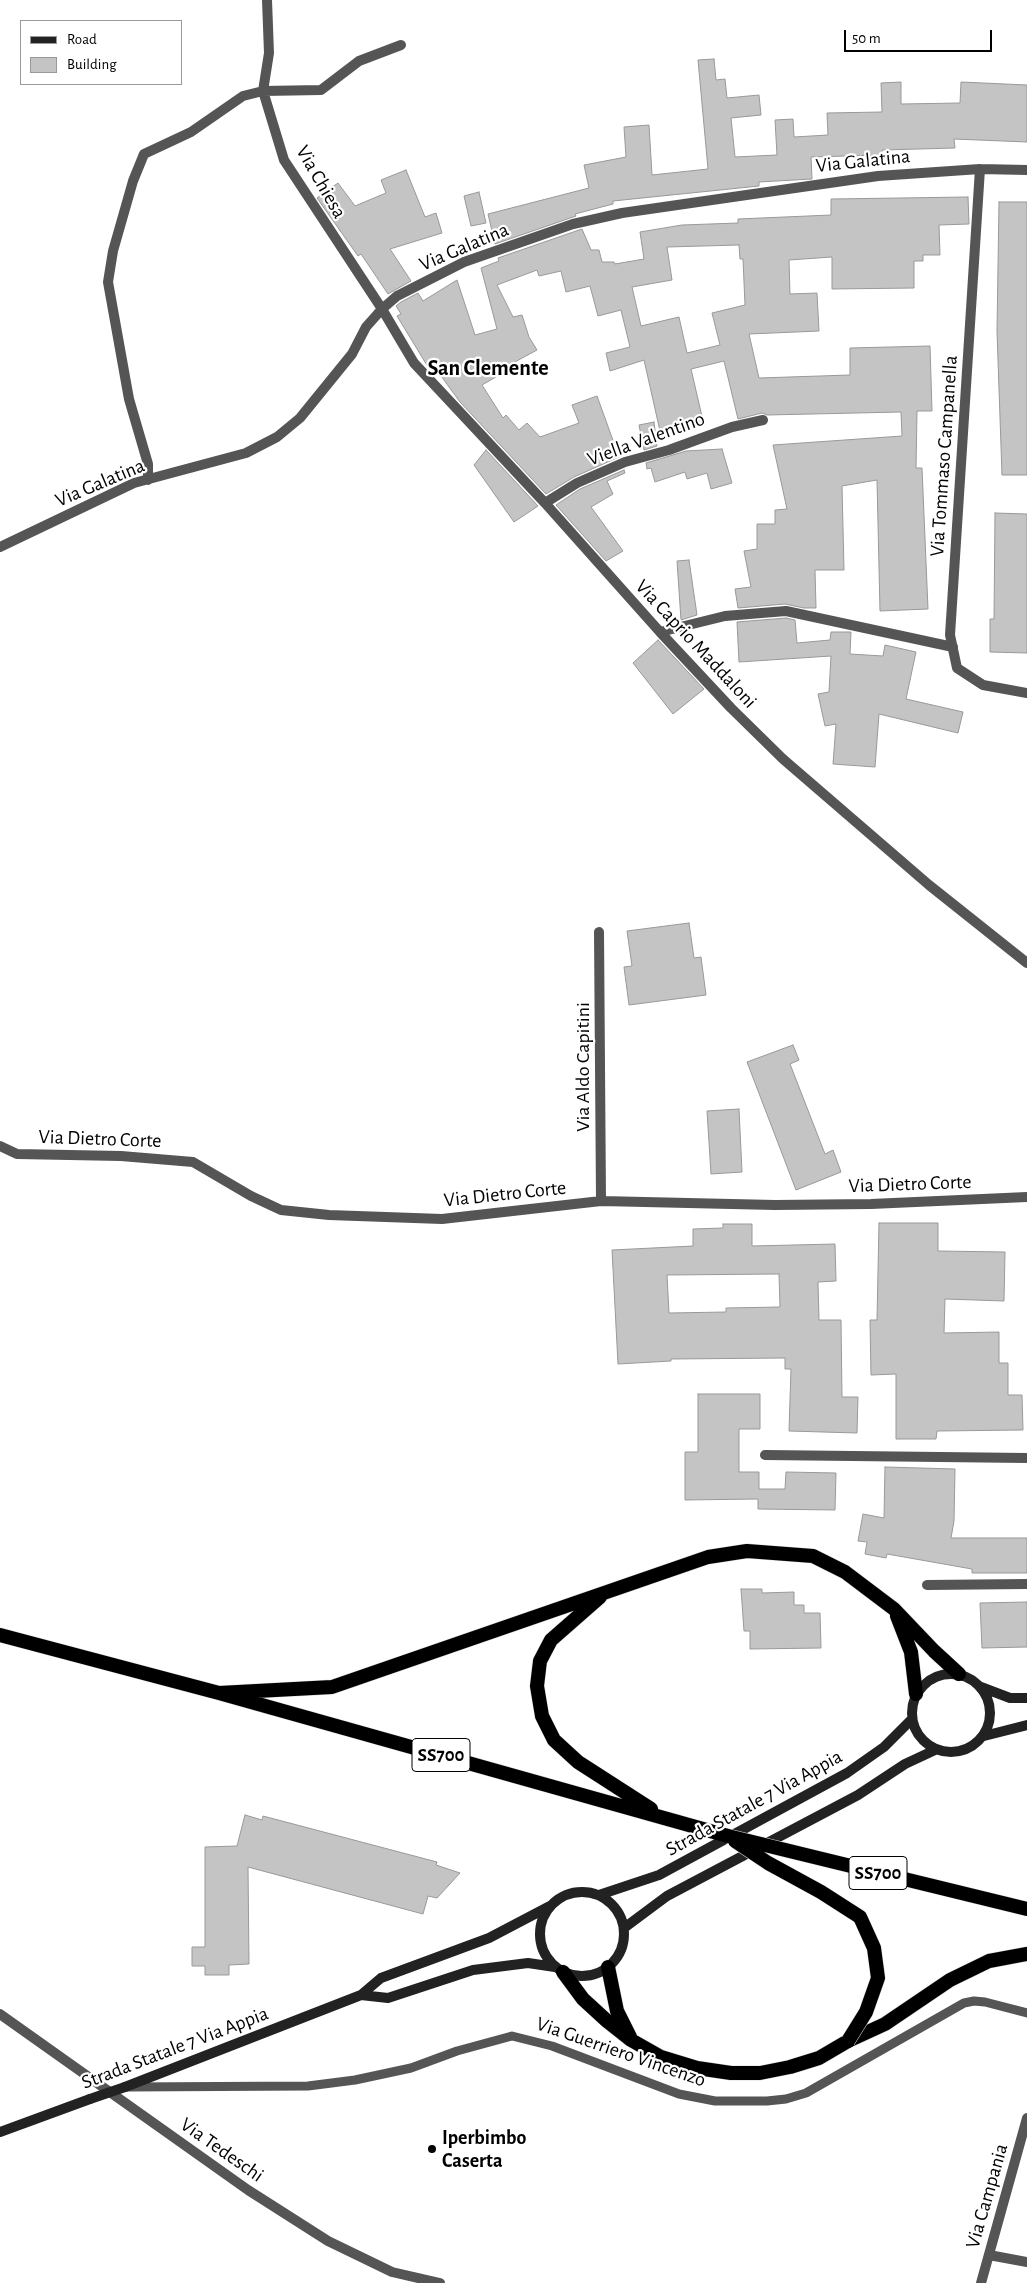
<!DOCTYPE html>
<style>
body{margin:0}
#map{position:relative;width:1027px;height:2283px;overflow:hidden;background:#fff;font-family:"Alegreya Sans",sans-serif}
canvas{display:block}
.legend{position:absolute;left:20px;top:20px;width:162px;height:65px;box-sizing:border-box;background:#fff;border:1px solid #999;margin:0;padding:6px 9px;list-style:none;font-size:15px;color:#000}
.legend li{display:flex;align-items:center;gap:10px;height:25px}
.legend b{width:25px;border:1px solid #999}
.scale{position:absolute;left:844px;top:30px;width:148px;height:22px;box-sizing:border-box;border:2px solid #000;border-top:0;padding-left:6px;font-size:15px;line-height:18px;white-space:nowrap;color:#000;-webkit-text-stroke:4px #fff;paint-order:stroke}
</style>
<div id="map">
<canvas width="1027" height="2283"></canvas>
<ul class="legend">
<li><b style="height:6px;background:#222"></b>Road</li>
<li><b style="height:14px;background:#c4c4c4"></b>Building</li>
</ul>
<div class="scale">50 m</div>
</div>
<script>
const c = document.querySelector('canvas').getContext('2d');
c.lineJoin = 'round';
function fillPath(path, color) {
  c.fillStyle = color;
  c.fill(path, 'evenodd');
}
function toPath(rows) {
  const path = new Path2D();
  for (const r of rows) {
    if (r.length === 3) {
      path.moveTo(r[0] + r[2], r[1]);
      path.arc(r[0], r[1], r[2], 0, 2 * Math.PI);
      continue;
    }
    path.moveTo(r[0], r[1]);
    for (let i = 2; i < r.length; i += 2) path.lineTo(r[i], r[i + 1]);
  }
  return path;
}
function strokePath(path, color, width, dash) {
  c.strokeStyle = color;
  c.lineWidth = width;
  c.lineCap = dash ? 'butt' : 'round';
  c.setLineDash(dash || []);
  c.stroke(path);
}
function write(font, color, halo, rows, align = 'center') {
  c.font = font + ' "Alegreya Sans",sans-serif';
  c.lineWidth = 4.5;
  c.setLineDash([]);
  c.textBaseline = 'middle';
  c.strokeStyle = halo;
  c.fillStyle = color;
  for (const [text, x, y, turn = 0] of rows) {
    c.save();
    c.translate(x, y);
    c.rotate((+turn || 0) * Math.PI / 180);
    c.textAlign = isNaN(turn) ? turn : align;
    if (halo) c.strokeText(text, 0, 0);
    c.fillText(text, 0, 0);
    c.restore();
  }
}
const building = toPath([
 [714,59,716,80,725,79,727,98,759,95,761,115,731,118,735,157,777,155,775,120,793,119,794,137,828,135,827,113,882,112,881,83,901,82,901,104,960,103,961,82,1027,85,1027,142,954,139,955,148,882,150,882,155,811,157,812,179,759,182,759,186,613,201,613,204,575,214,576,216,495,244,488,214,589,188,584,165,626,157,624,127,649,125,652,175,708,169,698,60,714,59],
 [406,170,425,217,436,213,442,233,390,249,411,281,388,294,361,254,358,256,317,198,338,183,355,206,386,193,381,180,406,170],
 [479,192,486,223,471,226,464,196,479,192],
 [968,197,969,224,939,225,940,255,923,255,923,261,914,261,914,288,832,289,832,257,789,260,790,294,817,293,819,331,749,334,759,378,850,375,850,348,930,346,932,411,917,411,916,468,922,468,928,609,880,611,877,480,842,486,844,570,815,570,816,608,804,608,785,604,738,608,735,589,751,587,744,551,757,549,757,524,775,524,775,510,787,509,773,445,902,436,901,412,767,415,762,413,738,419,724,361,691,369,704,425,660,431,644,360,610,371,606,353,630,347,621,310,598,316,590,286,566,292,561,271,539,276,537,270,497,285,513,317,522,315,529,337,537,350,513,363,515,366,482,385,503,418,506,415,519,430,527,423,540,437,579,423,572,405,597,396,619,457,574,477,546,494,460,402,433,365,428,367,397,316,401,314,396,306,401,302,418,293,423,301,457,280,475,335,497,329,481,268,499,261,498,258,582,229,591,250,599,250,602,262,614,262,615,264,644,259,640,232,682,225,738,223,738,219,831,215,831,199,968,197],
 [739,245,740,259,743,259,745,305,712,313,720,345,687,353,679,317,641,326,632,287,672,280,667,247,739,245],
 [999,202,1027,202,1027,475,1002,475,997,331,999,202],
 [654,422,657,446,644,450,639,425,654,422],
 [722,449,732,483,711,489,707,473,687,479,685,472,655,482,651,468,647,469,646,463,686,451,722,449],
 [486,450,538,506,514,522,474,465,486,450],
 [624,470,625,473,607,481,613,494,591,507,623,551,606,561,556,505,580,489,624,470],
 [995,513,1027,514,1027,653,990,652,990,619,994,619,995,513],
 [689,560,697,615,681,620,677,561,689,560],
 [786,618,795,620,797,643,830,640,831,632,851,632,850,654,883,656,885,645,916,652,906,699,963,712,958,733,879,714,875,767,833,764,836,724,825,726,818,694,829,692,831,656,739,662,737,622,786,618],
 [658,640,704,689,673,714,633,663,658,640],
 [689,923,694,958,701,957,706,995,629,1005,624,967,632,966,627,931,689,923],
 [793,1045,799,1060,790,1064,825,1154,833,1150,841,1172,796,1190,747,1062,793,1045],
 [739,1109,742,1172,711,1174,707,1111,739,1109],
 [879,1223,938,1223,938,1251,1005,1252,1004,1301,945,1299,944,1333,999,1332,999,1363,1008,1363,1008,1395,1022,1395,1023,1430,937,1431,936,1439,896,1439,896,1374,871,1375,870,1320,877,1320,879,1223],
 [723,1224,752,1224,752,1246,835,1244,836,1281,818,1282,819,1320,841,1320,842,1397,858,1397,857,1433,789,1431,791,1369,785,1369,785,1358,671,1359,671,1361,618,1364,612,1250,693,1246,693,1229,723,1228,723,1224],
 [779,1274,780,1307,726,1308,726,1312,669,1313,667,1275,779,1274],
 [698,1394,760,1394,760,1429,739,1429,739,1472,759,1472,759,1489,785,1489,786,1472,836,1473,835,1510,758,1509,758,1499,685,1500,685,1452,698,1452,698,1394],
 [885,1467,955,1469,954,1521,951,1538,1027,1538,1027,1573,972,1573,972,1569,887,1554,886,1558,865,1554,867,1542,858,1541,863,1514,884,1518,885,1467],
 [741,1589,762,1589,762,1593,794,1592,794,1605,804,1605,804,1613,820,1613,821,1648,750,1649,750,1631,744,1631,741,1589],
 [1027,1602,1027,1647,982,1648,980,1603,1027,1602],
 [245,1815,262,1820,263,1816,437,1862,436,1865,460,1873,437,1898,428,1896,423,1914,248,1867,249,1964,229,1965,229,1975,205,1975,205,1966,192,1966,192,1947,205,1947,205,1847,237,1846,245,1815]
]);
fillPath(building, '#c4c4c4');
strokePath(building, '#999', 1);
const trunk = toPath([
 [600,1597,551,1640,540,1661,537,1686,542,1716,554,1740,578,1762,651,1809],
 [897,1616,911,1652,916,1694],
 [0,1635,219,1693,728,1836],
 [219,1693,332,1687,708,1557,747,1551,813,1556,845,1572,894,1609,934,1651,959,1674],
 [608,1967,617,2011,630,2037],
 [563,1972,583,1999,607,2021,631,2040,661,2057,697,2068,731,2073,760,2073,790,2067,819,2058,848,2041,885,2024,950,1980,989,1961,1027,1954]
]);
strokePath(trunk, '#dbdbdb', 15);
strokePath(toPath([
 [129,2087,308,2086,355,2080,411,2068,457,2051,512,2036,552,2046,679,2094,715,2101,767,2101,786,2099,806,2093,964,2003,974,2001,985,2002,1027,2013]
]), '#555', 9);
strokePath(toPath([
 [267,0,269,53,263,91,284,160,382,309,414,363,545,503,660,632,731,708,783,759,929,885,1027,963],
 [980,169,950,635,957,668,983,685,1027,693],
 [148,480,148,464,129,399,108,282,113,251,133,181,144,154,191,132,243,96,263,91,321,90,359,61,401,45],
 [545,503,577,483,625,462,669,450,732,427,763,420],
 [0,547,134,483,246,453,277,437,300,418,352,354,366,327,382,309,397,296,464,262,573,224,622,213,878,176,980,169,1027,170],
 [660,632,725,616,786,611,953,647],
 [599,932,601,1201],
 [0,1146,17,1154,121,1156,193,1162,251,1196,281,1210,329,1215,442,1219,601,1201,775,1205,871,1204,1027,1197],
 [765,1455,1027,1458],
 [927,1585,1027,1584],
 [0,2014,248,2190,328,2241,392,2272,440,2283],
 [989,2255,1027,2262],
 [981,2283,1027,2118]
]), '#555', 10);
strokePath(toPath([
 [951,1713,39],
 [981,1687,1010,1698,1027,1698],
 [984,1736,1027,1725],
 [582,1934,42],
 [599,1895,659,1875,847,1773,884,1747,912,1719],
 [624,1928,667,1896,858,1795,905,1764,935,1750],
 [361,1995,388,1998,473,1970,528,1963,555,1967],
 [125,2087,361,1995,381,1978,489,1938,550,1906],
 [0,2132,90,2099]
]), '#222', 10);
strokePath(trunk, '#000', 14);
const trunkBridge = toPath([
 [728,1836,1027,1909],
 [735,1841,768,1863,821,1892,860,1917,874,1948,878,1978,866,2012,848,2041]
]);
strokePath(trunkBridge, '#dbdbdb', 15, []);
strokePath(toPath([
 [90,2099,125,2087]
]), '#222', 10);
strokePath(trunkBridge, '#000', 14);
for (const [x, y, r, color] of [
 [432,2149,5,"#000"]
]) {
  const dot = new Path2D();
  dot.arc(x, y, r, 0, 2 * Math.PI);
  c.fillStyle = color;
  c.fill(dot);
  strokePath(dot, '#fff', 2);
}
for (const [x, y, w] of [
 [441,1755,58],
 [878,1873,58]
]) {
  const box = new Path2D();
  box.roundRect(x - w / 2, y - 16.5, w, 33, 4);
  c.fillStyle = '#fff';
  c.fill(box);
  strokePath(box, '#000', 1);
}
write('bold 19px', '#000', null, [
 ["SS700",441,1755],
 ["SS700",878,1873]
]);
write('20px', '#000', '#fff', [
 ["Via Galatina",863,161,-6],
 ["Via Chiesa",321,182,60],
 ["Via Galatina",464,247,-23],
 ["Viella Valentino",646,439,-20],
 ["Via Tommaso Campanella",944,456,-86],
 ["Via Galatina",100,483,-23],
 ["Via Caprio Maddaloni",696,644,47],
 ["Via Aldo Capitini",583,1067,-90],
 ["Via Dietro Corte",100,1139,2],
 ["Via Dietro Corte",910,1184,-2],
 ["Via Dietro Corte",505,1194,-6],
 ["Strada Statale 7 Via Appia",754,1803,-29],
 ["Strada Statale 7 Via Appia",175,2048,-21],
 ["Via Guerriero Vincenzo",621,2052,19],
 ["Via Tedeschi",222,2150,35],
 ["Via Campania",987,2196,-74]
]);
write('bold 20px', '#000', '#fff', [
 ["Iperbimbo",442,2138],
 ["Caserta",442,2161]
], 'left');
write('bold 22px', '#000', '#fff', [
 ["San Clemente",488,368]
]);
</script>
